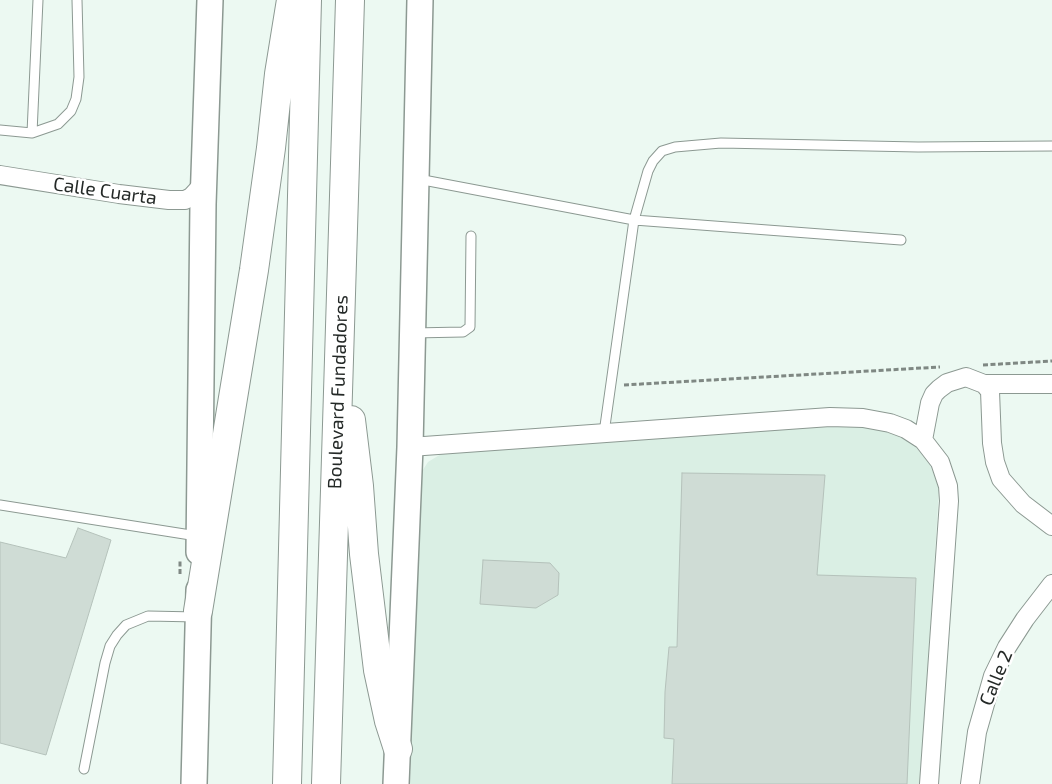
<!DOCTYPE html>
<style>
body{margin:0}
canvas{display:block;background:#ecf9f2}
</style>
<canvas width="1052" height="784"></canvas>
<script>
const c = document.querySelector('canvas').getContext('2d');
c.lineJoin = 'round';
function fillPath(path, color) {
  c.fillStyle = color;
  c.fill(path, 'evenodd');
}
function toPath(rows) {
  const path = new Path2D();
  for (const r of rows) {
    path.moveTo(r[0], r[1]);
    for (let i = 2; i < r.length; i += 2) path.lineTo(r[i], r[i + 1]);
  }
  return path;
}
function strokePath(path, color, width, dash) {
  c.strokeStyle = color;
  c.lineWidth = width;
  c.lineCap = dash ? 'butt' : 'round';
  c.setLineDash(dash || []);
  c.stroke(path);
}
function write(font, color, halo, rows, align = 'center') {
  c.font = font + ' "Exo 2",sans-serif';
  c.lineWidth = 5;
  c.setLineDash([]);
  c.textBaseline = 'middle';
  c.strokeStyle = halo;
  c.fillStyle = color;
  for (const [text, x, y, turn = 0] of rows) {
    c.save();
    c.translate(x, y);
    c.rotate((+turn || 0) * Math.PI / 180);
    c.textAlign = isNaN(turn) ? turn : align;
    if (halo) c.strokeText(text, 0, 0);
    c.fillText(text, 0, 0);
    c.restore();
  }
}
fillPath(toPath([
 [862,425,889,431,911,441,930,465,939,488,921,784,410,784,419,476,428,462,441,454,651,437]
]), '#daefe4');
const building = toPath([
 [682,473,825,475,817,575,916,578,907,784,672,784,674,739,664,738,665,692,669,647,677,647,682,473],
 [78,528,111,540,46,755,0,743,0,542,66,558,78,528],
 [483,560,550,563,559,573,558,595,536,608,480,604,483,560]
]);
fillPath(building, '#cfdcd5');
strokePath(building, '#b5c2bb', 1);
const service = toPath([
 [0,130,32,133,58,124,71,111,76,99,79,77,77,0],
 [32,133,38,0],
 [418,179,634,220,901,240],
 [413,333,463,332,470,327,471,236],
 [604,433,634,220,648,171,653,161,662,151,675,147,721,143,918,147,1052,146],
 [0,505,197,536],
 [84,769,105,663,110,646,117,635,126,625,148,616,197,617]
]);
const minor = toPath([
 [0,175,119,194,169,200,185,200,191,197,204,183],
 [984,384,1052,384],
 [923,440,930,403,934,394,939,389,947,383,966,377,984,384,990,391,992,443,995,462,1001,479,1023,504,1052,526],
 [410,447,830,417,863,418,890,423,906,429,923,440,940,462,948,486,949,501,929,784],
 [970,784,977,732,993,676,1007,647,1025,619,1052,584]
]);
const secondary = toPath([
 [199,552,203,204,210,0],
 [194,784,199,590],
 [396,784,410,447,420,0]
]);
const motorway = toPath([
 [351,420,359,486,364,554,378,670,389,721,398,749],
 [198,611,254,270,271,148,279,74,291,0],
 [287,784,307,0],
 [326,784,350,0]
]);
strokePath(service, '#8c9992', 11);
strokePath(minor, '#8c9992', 20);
strokePath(secondary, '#8c9992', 28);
strokePath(motorway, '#8c9992', 30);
strokePath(toPath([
 [983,365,1052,361],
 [624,385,940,367],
 [180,574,180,561]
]), '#7f8883', 3, [5, 2.5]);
strokePath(service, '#fff', 9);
strokePath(minor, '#fff', 18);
strokePath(secondary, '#fff', 25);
strokePath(motorway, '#fff', 28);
write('19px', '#242927', '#fff', [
 ["Calle Cuarta",105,191,8],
 ["Boulevard Fundadores",338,392,-88],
 ["Calle 2",996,678,-68]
]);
</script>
